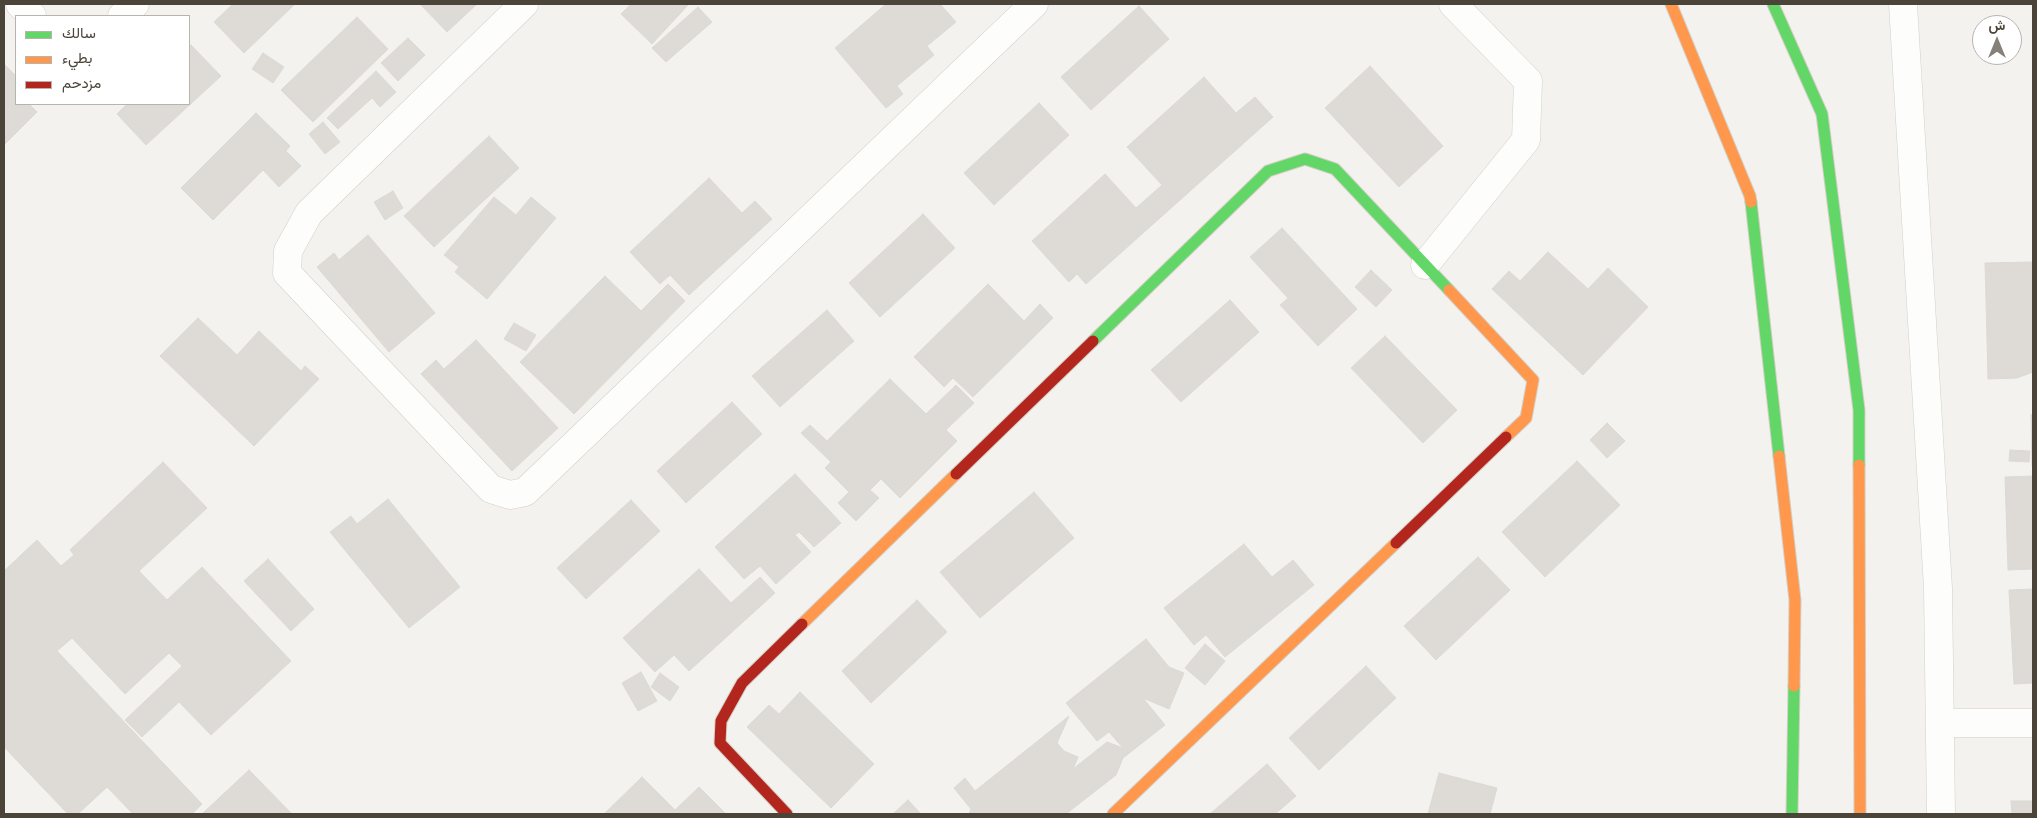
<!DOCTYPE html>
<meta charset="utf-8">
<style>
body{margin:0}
#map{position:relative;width:2037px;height:818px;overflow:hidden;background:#f4f2ee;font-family:"Varela Round",Vazirmatn,sans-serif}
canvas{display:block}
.frame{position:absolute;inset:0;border:5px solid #4b4439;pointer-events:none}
.legend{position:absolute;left:15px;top:15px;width:175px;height:90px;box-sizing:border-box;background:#fff;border:1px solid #b7b4b0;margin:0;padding:6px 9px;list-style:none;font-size:15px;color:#4b4439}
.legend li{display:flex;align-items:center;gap:10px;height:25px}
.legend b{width:25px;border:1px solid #b7b4b0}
.north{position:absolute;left:1972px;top:15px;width:50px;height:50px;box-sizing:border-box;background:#fff;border:1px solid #b7b4b0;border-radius:50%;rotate:0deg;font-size:14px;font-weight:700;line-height:20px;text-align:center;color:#4b4439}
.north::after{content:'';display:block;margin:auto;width:18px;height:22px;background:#868178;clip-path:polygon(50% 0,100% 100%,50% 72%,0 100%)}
</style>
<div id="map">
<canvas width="2037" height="818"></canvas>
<div class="frame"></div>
<ul class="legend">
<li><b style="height:6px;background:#63d668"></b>سالك</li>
<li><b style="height:6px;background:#ff974d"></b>بطيء</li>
<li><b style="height:6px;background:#b3261e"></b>مزدحم</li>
</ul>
<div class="north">ش</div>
</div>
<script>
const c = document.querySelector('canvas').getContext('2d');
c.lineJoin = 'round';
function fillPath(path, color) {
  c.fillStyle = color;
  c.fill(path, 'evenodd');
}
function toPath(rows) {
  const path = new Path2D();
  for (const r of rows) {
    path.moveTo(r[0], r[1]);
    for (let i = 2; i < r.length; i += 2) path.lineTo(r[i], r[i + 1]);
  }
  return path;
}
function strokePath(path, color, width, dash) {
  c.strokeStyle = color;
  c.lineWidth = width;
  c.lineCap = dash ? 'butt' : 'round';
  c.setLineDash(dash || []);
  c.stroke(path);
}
const building = toPath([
 [233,4,295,4,244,53,214,22,233,4],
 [420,4,477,4,447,32,420,4],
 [631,4,689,4,652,44,621,14,631,4],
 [886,4,940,4,956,22,927,46,934,55,897,86,903,94,886,108,835,48,886,4],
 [1139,6,1169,39,1091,110,1061,77,1139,6],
 [698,7,712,22,666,62,652,48,698,7],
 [357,17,388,49,313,122,281,90,357,17],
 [408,38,425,55,398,81,381,63,408,38],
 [191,45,221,76,146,145,117,114,127,104,189,104,189,47,191,45],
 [263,53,284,67,273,83,252,69,263,53],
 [4,64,16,76,16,104,29,104,37,112,4,145,4,64],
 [1370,66,1443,146,1399,187,1325,108,1370,66],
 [376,71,396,92,380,107,372,98,338,129,327,118,376,71],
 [1204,77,1236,113,1255,97,1273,117,1086,284,1077,274,1069,282,1032,241,1105,174,1136,208,1162,185,1127,147,1204,77],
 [1039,103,1069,135,994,205,964,173,1039,103],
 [256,113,290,146,286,151,301,166,279,187,263,170,213,220,181,188,256,113],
 [323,122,340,142,325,154,309,134,323,122],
 [489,136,519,168,434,247,404,216,489,136],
 [709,178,742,213,755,201,772,219,689,295,670,275,660,284,630,252,709,178],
 [393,191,403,208,385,220,374,202,393,191],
 [494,197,516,215,531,197,556,218,487,299,455,272,459,267,444,255,494,197],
 [923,214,955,248,880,317,849,283,923,214],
 [1282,228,1357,309,1318,346,1280,305,1288,298,1250,257,1282,228],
 [368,235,435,313,389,352,317,267,334,253,339,260,368,235],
 [1548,252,1588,289,1608,268,1648,307,1583,375,1492,289,1509,271,1520,281,1548,252],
 [2033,262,2033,372,2017,378,1988,379,1985,263,2033,262],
 [1371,270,1392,290,1376,307,1355,287,1371,270],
 [605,276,641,311,668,284,685,301,574,414,520,362,605,276],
 [988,284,1024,321,1040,304,1053,318,973,397,953,378,944,387,914,357,988,284],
 [1230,300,1259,332,1181,402,1151,370,1230,300],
 [827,310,854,341,780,407,752,376,827,310],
 [198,318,237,355,259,331,301,371,305,366,319,379,254,446,160,356,198,318],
 [514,323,536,335,526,351,504,339,514,323],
 [1385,336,1457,410,1423,443,1351,368,1385,336],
 [476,340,558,428,512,471,421,374,436,360,444,369,476,340],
 [890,379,926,414,956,385,974,403,946,430,957,441,900,498,881,479,870,490,879,498,856,521,838,503,849,492,825,468,831,462,801,433,810,425,827,441,890,379],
 [732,402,762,434,686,503,657,471,732,402],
 [2031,415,2033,415,2033,466,2032,466,2031,415],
 [1607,423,1625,441,1607,458,1590,440,1607,423],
 [2010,450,2030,451,2029,462,2009,461,2010,450],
 [1577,461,1620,505,1545,577,1502,532,1577,461],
 [163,462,207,508,139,571,167,600,202,567,291,661,211,735,179,702,142,737,125,720,182,666,169,653,125,694,72,638,57,651,202,804,192,814,133,814,107,787,78,814,68,814,4,747,4,571,37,540,61,566,74,555,70,550,163,462],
 [795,474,841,523,814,547,799,532,795,535,811,552,776,584,760,566,744,579,715,547,795,474],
 [2033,476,2033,569,2008,570,2005,477,2033,476],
 [1034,492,1074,538,980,618,940,572,1034,492],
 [388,499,460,587,409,628,330,532,351,516,357,524,388,499],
 [631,500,660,531,586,599,557,568,631,500],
 [1244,544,1272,577,1293,560,1314,585,1225,657,1206,635,1194,645,1164,608,1244,544],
 [1478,557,1510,590,1436,660,1404,626,1478,557],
 [268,559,314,609,291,631,244,581,268,559],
 [699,569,731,603,760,577,775,593,689,671,674,655,655,672,623,638,699,569],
 [2033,589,2033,683,2014,684,2009,590,2033,589],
 [917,600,947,632,871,703,842,671,917,600],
 [1146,639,1169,667,1184,673,1169,709,1143,698,1165,725,1123,758,1116,775,1066,814,969,814,971,809,954,788,965,778,975,791,1069,716,1057,743,1064,751,1078,757,1073,769,1107,742,1123,748,1109,732,1097,741,1066,703,1146,639],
 [1205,644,1225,661,1205,685,1185,668,1205,644],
 [1366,666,1396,698,1319,770,1289,738,1366,666],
 [641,672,657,701,638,711,622,683,641,672],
 [660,673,679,687,670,701,651,687,660,673],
 [800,692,874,764,831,808,747,727,769,705,779,714,800,692],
 [1267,764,1296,796,1275,814,1210,814,1267,764],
 [249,770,292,814,202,814,249,770],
 [1439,773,1497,788,1490,814,1428,814,1439,773],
 [642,777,675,810,699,787,726,814,604,814,642,777],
 [908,800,921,814,893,814,908,800],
 [2011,801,2033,801,2033,814,2012,814,2011,801]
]);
fillPath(building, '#dedbd6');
strokePath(building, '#dcd9d4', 1);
const street = toPath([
 [20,4,32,16],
 [524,4,309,213,288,251,287,273,491,489,510,495,525,492,1034,4],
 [1903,4,1938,588,1941,814],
 [122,16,135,4],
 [1425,265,1526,140,1528,81,1453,4],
 [1940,723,2033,723]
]);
const fast = toPath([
 [1773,4,1822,114,1859,410,1859,465],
 [1751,202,1779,456],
 [1093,341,1268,171,1305,159,1335,169,1449,290],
 [1792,814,1794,686]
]);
const slow = toPath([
 [1671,4,1750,196,1751,202],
 [1449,290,1533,380,1526,418,1506,437],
 [1779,456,1795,600,1794,686],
 [1859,465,1860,814],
 [802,624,956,474],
 [1113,814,1396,543]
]);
const jam = toPath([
 [956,474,1093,341],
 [1396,543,1506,437],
 [787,814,720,743,721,721,742,683,802,624]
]);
strokePath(street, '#d2d0cb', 29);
strokePath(fast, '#d3cfc5', 13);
strokePath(slow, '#d3cfc5', 13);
strokePath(jam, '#d3cfc5', 13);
strokePath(street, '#fdfdfc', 28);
strokePath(fast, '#63d668', 11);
strokePath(slow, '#ff974d', 11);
strokePath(jam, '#b3261e', 11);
</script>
